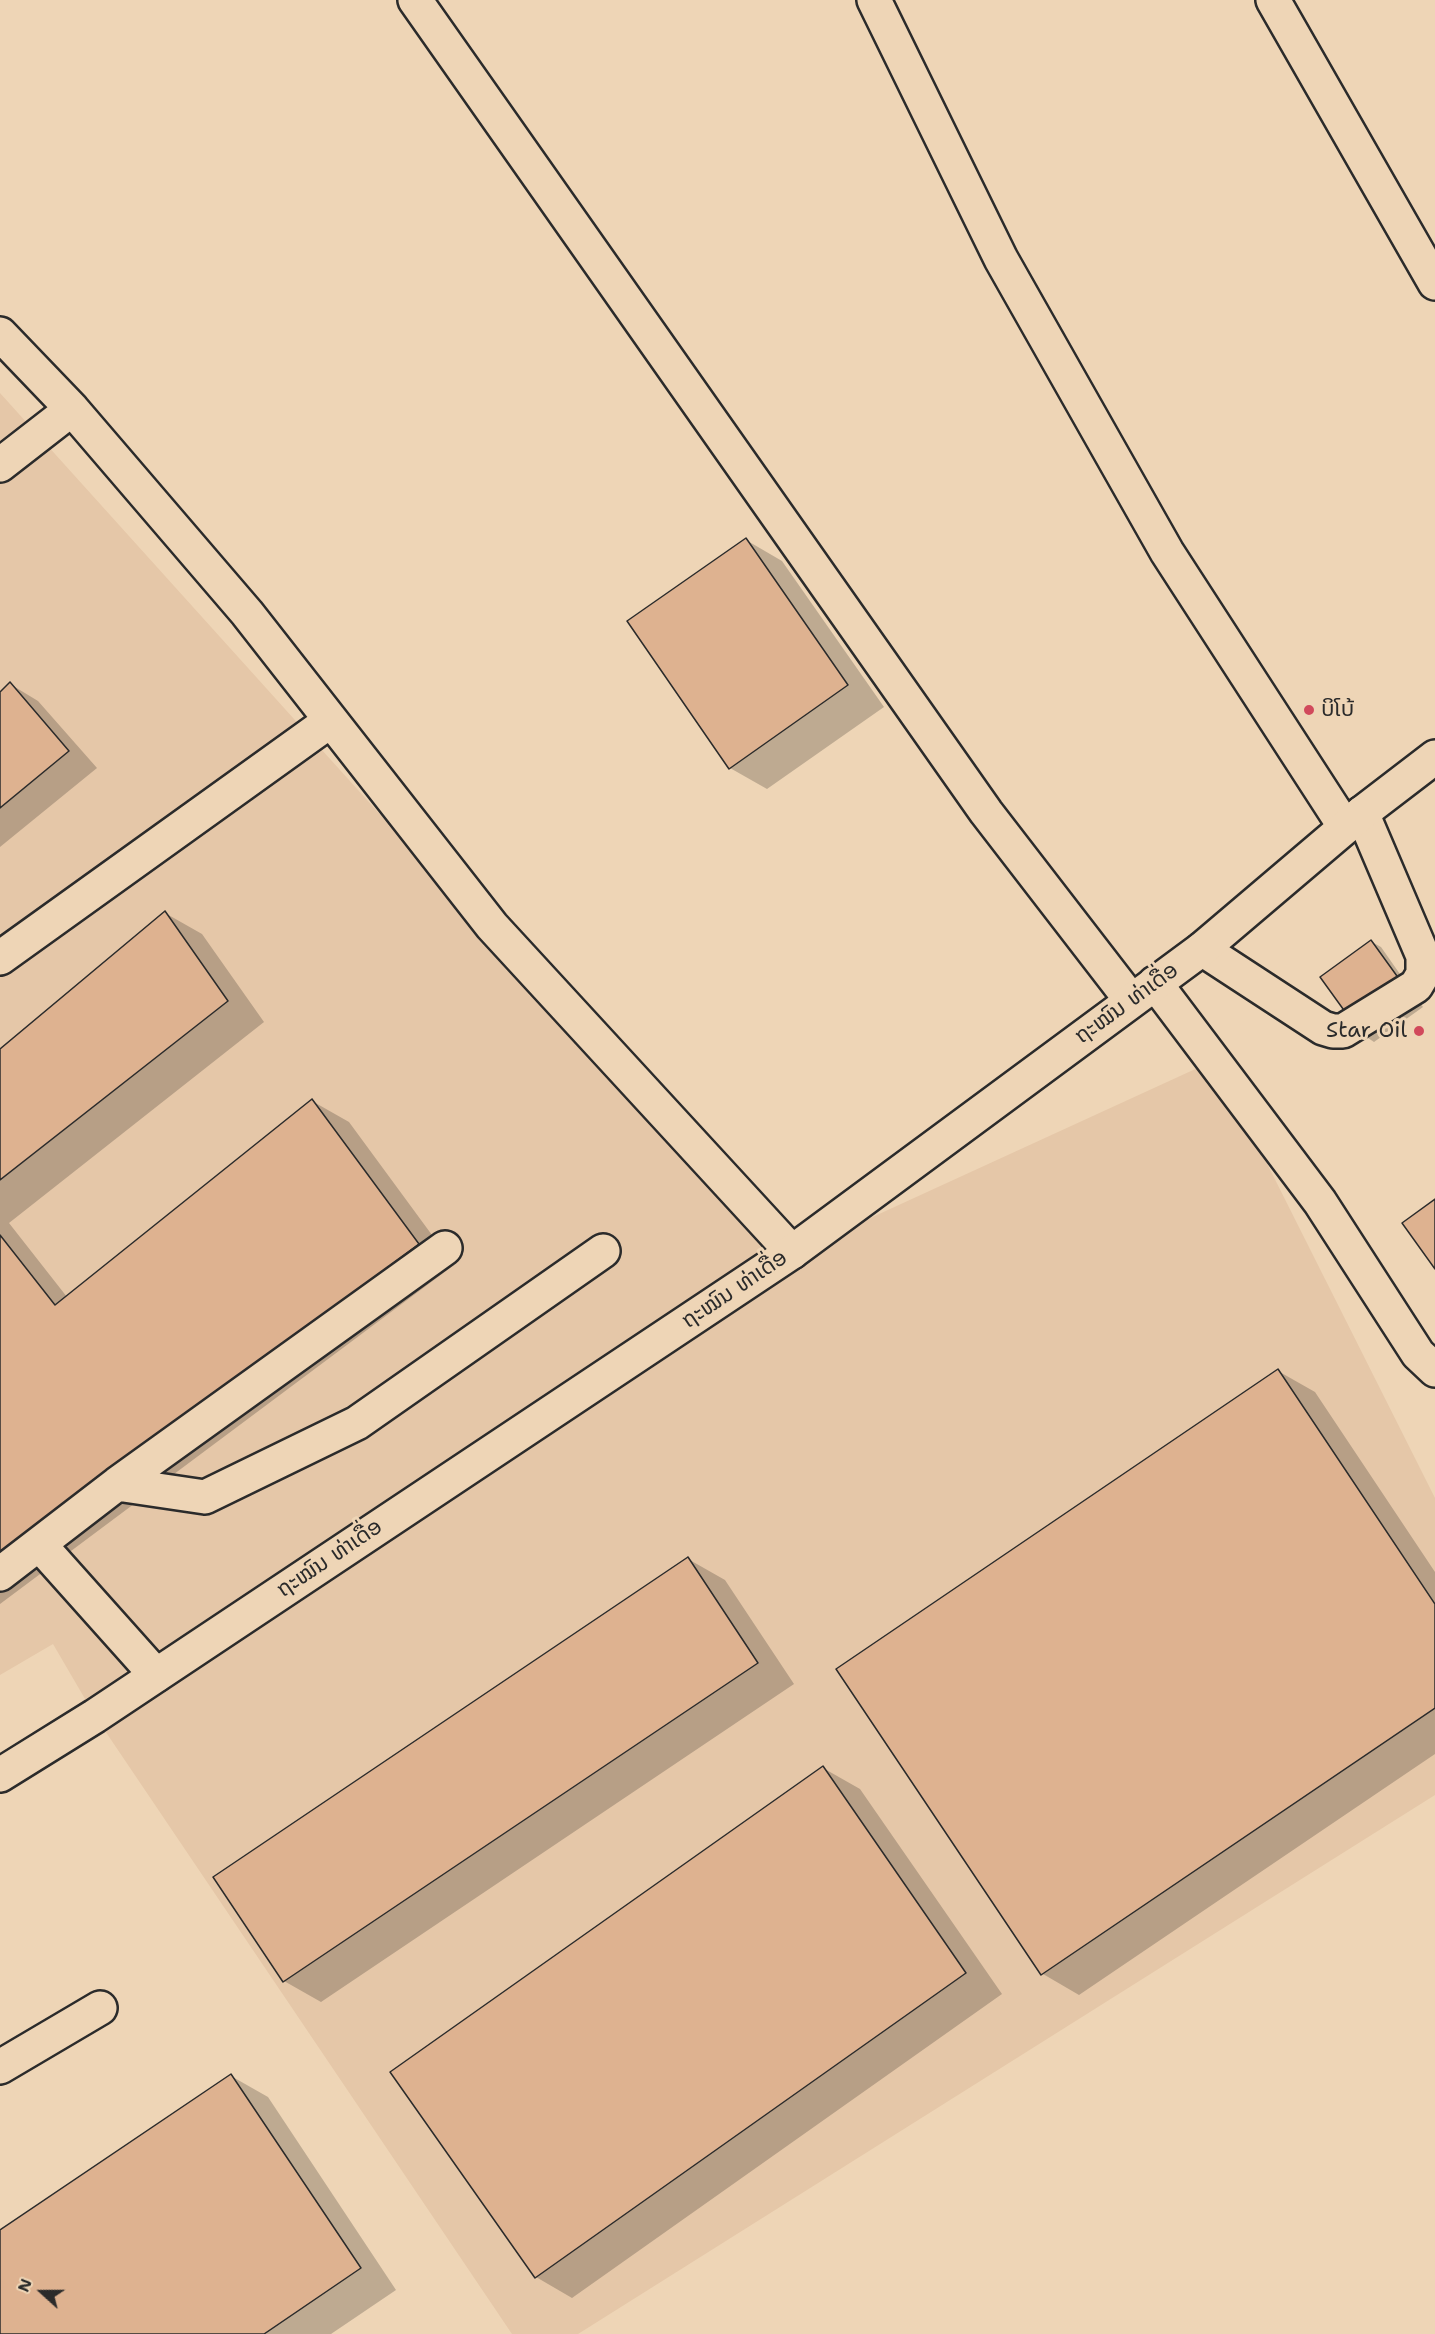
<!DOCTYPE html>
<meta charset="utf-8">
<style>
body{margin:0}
#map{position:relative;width:1435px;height:2334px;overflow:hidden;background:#eed5b6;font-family:"Shantell Sans",sans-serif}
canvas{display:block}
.north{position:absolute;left:12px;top:2262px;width:60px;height:60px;-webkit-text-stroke:4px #eed5b6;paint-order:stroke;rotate:291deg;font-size:16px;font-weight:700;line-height:24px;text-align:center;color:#2b2b2b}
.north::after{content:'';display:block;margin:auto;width:21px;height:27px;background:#2b2b2b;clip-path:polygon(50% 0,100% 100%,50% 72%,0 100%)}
</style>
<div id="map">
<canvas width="1435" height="2334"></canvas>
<div class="north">N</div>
</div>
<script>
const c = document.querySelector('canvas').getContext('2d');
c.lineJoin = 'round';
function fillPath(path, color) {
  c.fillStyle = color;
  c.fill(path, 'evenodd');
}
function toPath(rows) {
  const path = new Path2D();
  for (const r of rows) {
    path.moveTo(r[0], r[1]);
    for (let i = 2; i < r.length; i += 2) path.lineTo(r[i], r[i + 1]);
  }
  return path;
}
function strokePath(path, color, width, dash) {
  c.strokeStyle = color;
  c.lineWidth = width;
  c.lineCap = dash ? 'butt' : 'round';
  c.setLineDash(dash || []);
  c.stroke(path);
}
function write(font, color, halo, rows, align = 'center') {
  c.font = font + ' "Shantell Sans","Noto Sans Lao",sans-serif';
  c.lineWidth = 6;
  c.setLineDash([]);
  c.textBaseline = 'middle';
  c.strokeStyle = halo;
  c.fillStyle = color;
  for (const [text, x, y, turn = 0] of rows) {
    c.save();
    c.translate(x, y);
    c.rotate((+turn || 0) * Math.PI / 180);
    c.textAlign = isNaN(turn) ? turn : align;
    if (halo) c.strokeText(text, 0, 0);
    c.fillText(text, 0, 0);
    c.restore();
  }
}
fillPath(toPath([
 [0,393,781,1259,1215,1060,1435,1498,1435,1795,578,2334,512,2334,95,1716,53,1644,0,1675]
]), '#e5c7a8');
fillPath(toPath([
 [746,540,782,561,884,707,767,789,730,768],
 [10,684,38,701,97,768,0,847,0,693],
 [165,913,202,934,264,1022,9,1223,67,1297,312,1101,349,1122,454,1265,0,1604,0,1051],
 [1372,942,1381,947,1423,1007,1374,1042,1365,1036],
 [1278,1371,1315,1392,1435,1572,1435,1754,1079,1995,1043,1974,838,1670],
 [688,1559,725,1580,794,1684,321,2002,284,1981],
 [823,1768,860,1789,1002,1994,572,2298,536,2277],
 [231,2076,268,2097,396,2290,331,2334,0,2334,0,2232]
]), '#0003');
const building = toPath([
 [746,538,848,685,729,769,627,621,746,538],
 [10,682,69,751,0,808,0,692,10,682],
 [165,911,228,1001,0,1180,0,1049,165,911],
 [1371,940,1415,1001,1364,1038,1320,977,1371,940],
 [312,1099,419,1244,0,1556,0,1235,55,1305,312,1099],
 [1435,1199,1435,1269,1402,1223,1435,1199],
 [1278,1369,1435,1604,1435,1708,1041,1975,836,1669,1278,1369],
 [688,1557,758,1663,283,1982,213,1877,688,1557],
 [823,1766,966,1973,535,2278,390,2072,823,1766],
 [231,2074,361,2268,264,2334,0,2334,0,2230,231,2074]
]);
fillPath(building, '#deb290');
strokePath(building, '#2b2b2b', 1.5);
const minor = toPath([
 [415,0,986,812,1131,1000],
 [874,0,1001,259,1167,552,1345,827],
 [1273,0,1435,283],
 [0,334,72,409,247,613,492,926,792,1252],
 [0,465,72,409],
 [1202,949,1323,1028,1333,1031,1343,1031,1416,986,1423,974,1423,956,1362,813],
 [0,958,330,721],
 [1155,983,1320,1202,1418,1354,1435,1370],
 [117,1484,205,1497,357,1423,603,1251],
 [39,1544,156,1675],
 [0,1574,117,1484,445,1248],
 [0,2067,100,2008]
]);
const major = toPath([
 [0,1775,95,1716,792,1252,1202,949,1362,813,1435,757]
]);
strokePath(minor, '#2b2b2b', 38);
strokePath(major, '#2b2b2b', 38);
strokePath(minor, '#eed5b6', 33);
strokePath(major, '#eed5b6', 33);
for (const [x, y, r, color] of [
 [1309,710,6,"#d1495b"],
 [1419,1031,6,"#d1495b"]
]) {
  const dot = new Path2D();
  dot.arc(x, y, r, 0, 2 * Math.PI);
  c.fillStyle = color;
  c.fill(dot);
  strokePath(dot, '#eed5b6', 2);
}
write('22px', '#2b2b2b', '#eed5b6', [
 ["ບິໂບ້",1321,710],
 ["Star Oil",1407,1031,"right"]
], 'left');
write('22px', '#2b2b2b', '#eed5b6', [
 ["ຖະໝົນ ທ່າເດື່ອ",1127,1004,-36],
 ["ຖະໝົນ ທ່າເດື່ອ",735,1290,-34],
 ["ຖະໝົນ ທ່າເດື່ອ",330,1559,-34]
]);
</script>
